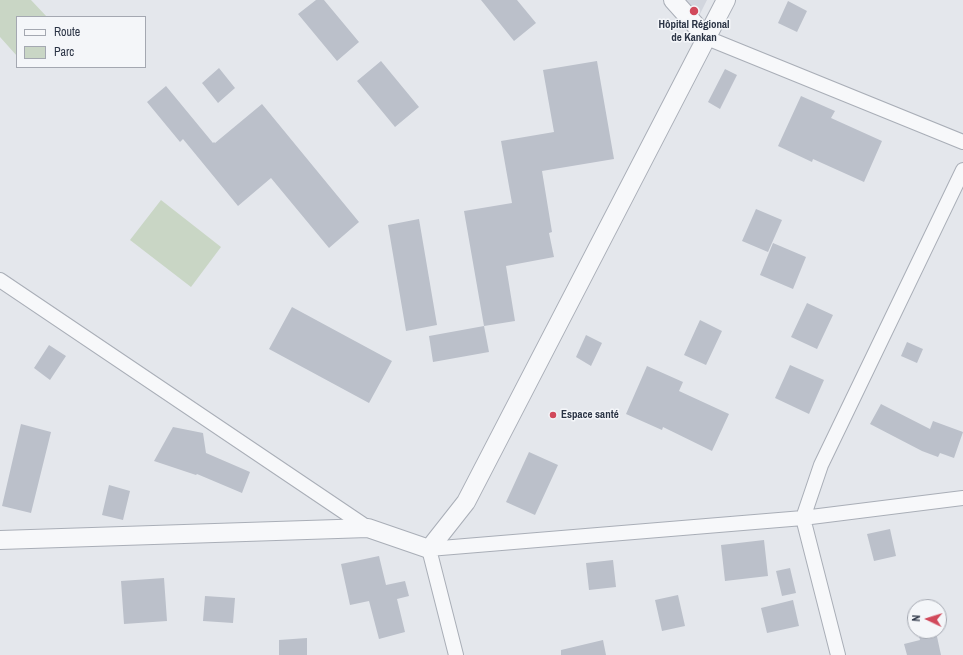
<!DOCTYPE html>
<meta charset="utf-8">
<style>
body{margin:0}
#map{position:relative;width:963px;height:655px;overflow:hidden;background:#e4e7ec;font-family:"Archivo Narrow",sans-serif}
canvas{display:block}
.legend{position:absolute;left:16px;top:16px;width:130px;height:52px;box-sizing:border-box;background:#f4f6f9;border:1px solid #a4a8b1;margin:0;padding:5px 7px;list-style:none;font-size:12px;color:#2b3445}
.legend li{display:flex;align-items:center;gap:8px;height:20px}
.legend b{width:20px;border:1px solid #a4a8b1}
.north{position:absolute;left:907px;top:599px;width:40px;height:40px;box-sizing:border-box;background:#f4f6f9;border:1px solid #a4a8b1;border-radius:50%;rotate:274deg;font-size:11px;font-weight:700;line-height:16px;text-align:center;color:#2b3445}
.north::after{content:'';display:block;margin:auto;width:14px;height:18px;background:#d1495b;clip-path:polygon(50% 0,100% 100%,50% 72%,0 100%)}
</style>
<div id="map">
<canvas width="963" height="655"></canvas>
<ul class="legend">
<li><b style="height:5px;background:#f7f8fa"></b>Route</li>
<li><b style="height:11px;background:#c9d6c5"></b>Parc</li>
</ul>
<div class="north">N</div>
</div>
<script>
const c = document.querySelector('canvas').getContext('2d');
c.lineJoin = 'round';
function fillPath(path, color) {
  c.fillStyle = color;
  c.fill(path, 'evenodd');
}
function toPath(rows) {
  const path = new Path2D();
  for (const r of rows) {
    path.moveTo(r[0], r[1]);
    for (let i = 2; i < r.length; i += 2) path.lineTo(r[i], r[i + 1]);
  }
  return path;
}
function strokePath(path, color, width, dash) {
  c.strokeStyle = color;
  c.lineWidth = width;
  c.lineCap = dash ? 'butt' : 'round';
  c.setLineDash(dash || []);
  c.stroke(path);
}
function write(font, color, halo, rows, align = 'center') {
  c.font = font + ' "Archivo Narrow",sans-serif';
  c.lineWidth = 3;
  c.setLineDash([]);
  c.textBaseline = 'middle';
  c.strokeStyle = halo;
  c.fillStyle = color;
  for (const [text, x, y, turn = 0] of rows) {
    c.save();
    c.translate(x, y);
    c.rotate((+turn || 0) * Math.PI / 180);
    c.textAlign = isNaN(turn) ? turn : align;
    if (halo) c.strokeText(text, 0, 0);
    c.fillText(text, 0, 0);
    c.restore();
  }
}
fillPath(toPath([
 [677,0,707,0,696,22]
]), '#d2d6de');
fillPath(toPath([
 [0,0,31,0,47,17,17,17,17,56,0,37],
 [161,200,221,247,191,287,130,240]
]), '#c9d6c5');
fillPath(toPath([
 [316,0,324,0,359,42,337,61,298,14],
 [481,0,517,0,536,23,514,41],
 [788,1,807,11,797,32,778,23],
 [381,61,419,107,395,127,357,81],
 [597,61,614,159,542,171,552,232,549,233,554,257,506,266,515,321,484,326,464,211,512,203,501,141,554,132,543,70],
 [219,68,235,88,218,103,202,83],
 [725,69,737,75,720,109,708,102],
 [166,86,213,143,214,142,215,143,262,104,359,222,329,248,271,178,238,206,183,139,180,142,147,102],
 [801,96,835,111,831,118,882,141,864,182,813,159,812,162,778,146],
 [756,209,782,220,768,252,742,241],
 [419,219,437,325,406,331,388,225],
 [773,243,806,257,793,289,760,275],
 [807,303,833,315,817,349,791,337],
 [292,307,392,361,369,403,269,349],
 [700,320,722,331,706,365,684,355],
 [484,326,489,352,433,362,429,336],
 [586,335,602,343,591,366,576,357],
 [907,342,923,349,917,363,901,356],
 [49,345,66,356,50,380,34,368],
 [790,365,824,380,809,414,775,398],
 [647,366,683,382,679,391,729,414,712,451,663,427,662,430,626,414],
 [881,404,930,429,933,421,963,432,954,458,940,453,938,457,922,451,870,424],
 [21,424,51,432,31,513,2,506],
 [173,427,203,433,206,453,250,472,242,493,197,474,196,475,154,461],
 [529,452,558,465,535,515,506,502],
 [109,485,130,491,123,520,102,515],
 [890,529,896,556,874,561,867,534],
 [764,540,768,576,725,581,721,545],
 [379,556,386,585,405,581,409,596,397,599,405,632,379,639,369,601,350,605,341,564],
 [613,560,616,587,589,590,586,563],
 [790,568,796,593,782,596,776,571],
 [164,578,167,621,124,624,121,581],
 [678,595,685,626,662,631,655,600],
 [205,596,235,598,233,623,203,621],
 [793,600,799,626,767,633,761,608],
 [936,632,941,655,907,655,904,644,920,640,919,636],
 [307,638,307,655,279,655,279,640],
 [603,640,606,655,561,655,561,650]
]), '#bbc0ca');
const minor = toPath([
 [707,38,963,142],
 [0,280,368,528],
 [456,655,429,549,803,518,963,498],
 [838,655,803,518,821,465,963,170]
]);
const tertiary = toPath([
 [673,0,707,38],
 [0,540,368,528,429,549,466,502,726,0]
]);
strokePath(minor, '#a9aeb7', 16);
strokePath(tertiary, '#a9aeb7', 20);
strokePath(minor, '#f7f8fa', 14);
strokePath(tertiary, '#f7f8fa', 18);
for (const [x, y, r, color] of [
 [694,11,5,"#d1495b"],
 [553,415,4,"#d1495b"]
]) {
  const dot = new Path2D();
  dot.arc(x, y, r, 0, 2 * Math.PI);
  c.fillStyle = color;
  c.fill(dot);
  strokePath(dot, '#f4f6f9', 1.5);
}
write('bold 11px', '#2b3445', '#f4f6f9', [
 ["Hôpital Régional",694,25],
 ["de Kankan",694,38],
 ["Espace santé",561,415,"left"]
]);
</script>
